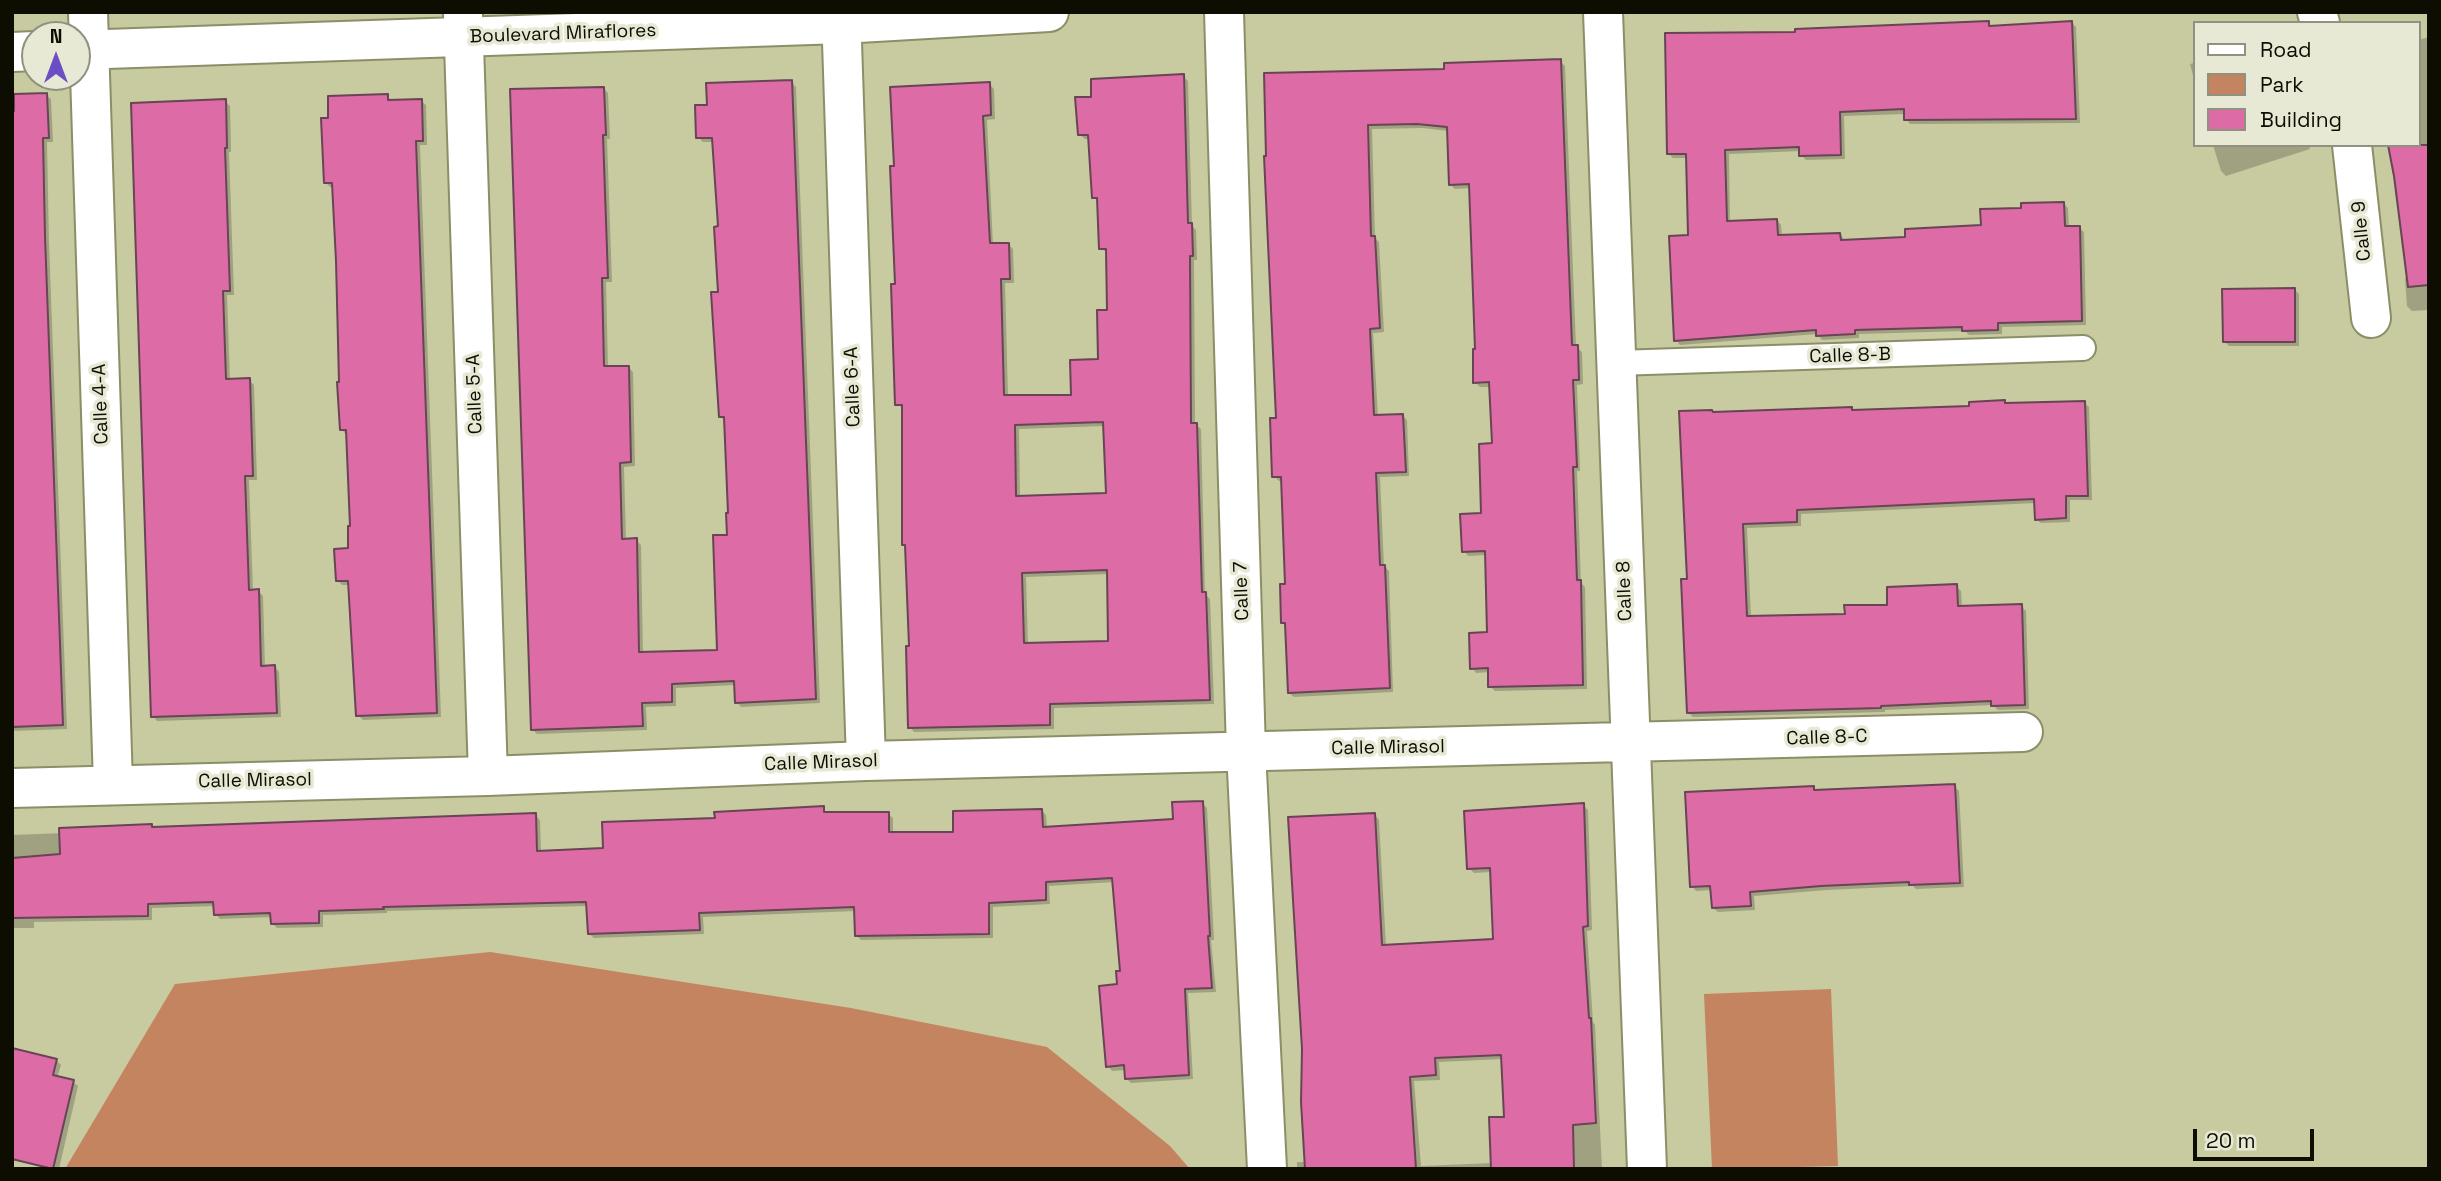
<!DOCTYPE html>
<style>
body{margin:0}
#map{position:relative;width:2441px;height:1181px;overflow:hidden;background:#c8caa0;font-family:"Space Grotesk",sans-serif}
canvas{display:block}
.frame{position:absolute;inset:0;border:14px solid #0d0d02;pointer-events:none}
.legend{position:absolute;left:2193px;top:21px;width:228px;height:126px;box-sizing:border-box;background:#e7e9d4;border:2px solid #909180;margin:0;padding:9px 12px;list-style:none;font-size:21px;color:#0d0d02}
.legend li{display:flex;align-items:center;gap:14px;height:35px}
.legend b{width:35px;border:2px solid #909180}
.north{position:absolute;left:21px;top:21px;width:70px;height:70px;box-sizing:border-box;background:#e7e9d4;border:2px solid #909180;border-radius:50%;rotate:0deg;font-size:19px;font-weight:700;line-height:28px;text-align:center;color:#0d0d02}
.north::after{content:'';display:block;margin:auto;width:24px;height:32px;background:#6b4dc6;clip-path:polygon(50% 0,100% 100%,50% 72%,0 100%)}
.scale{position:absolute;left:2193px;top:1129px;width:121px;height:32px;box-sizing:border-box;border:4px solid #0d0d02;border-top:0;padding-left:9px;font-size:21px;line-height:24px;white-space:nowrap;color:#0d0d02;-webkit-text-stroke:5px #e7e9d4;paint-order:stroke}
</style>
<div id="map">
<canvas width="2441" height="1181"></canvas>
<div class="frame"></div>
<ul class="legend">
<li><b style="height:9px;background:#fff"></b>Road</li>
<li><b style="height:19px;background:#c48460"></b>Park</li>
<li><b style="height:19px;background:#dd6ca6"></b>Building</li>
</ul>
<div class="north">N</div>
<div class="scale">20 m</div>
</div>
<script>
const c = document.querySelector('canvas').getContext('2d');
c.lineJoin = 'round';
function fillPath(path, color) {
  c.fillStyle = color;
  c.fill(path, 'evenodd');
}
function toPath(rows) {
  const path = new Path2D();
  for (const r of rows) {
    path.moveTo(r[0], r[1]);
    for (let i = 2; i < r.length; i += 2) path.lineTo(r[i], r[i + 1]);
  }
  return path;
}
function strokePath(path, color, width, dash) {
  c.strokeStyle = color;
  c.lineWidth = width;
  c.lineCap = dash ? 'butt' : 'round';
  c.setLineDash(dash || []);
  c.stroke(path);
}
function write(font, color, halo, rows, align = 'center') {
  c.font = font + ' "Space Grotesk",sans-serif';
  c.lineWidth = 7;
  c.setLineDash([]);
  c.textBaseline = 'middle';
  c.strokeStyle = halo;
  c.fillStyle = color;
  for (const [text, x, y, turn = 0] of rows) {
    c.save();
    c.translate(x, y);
    c.rotate((+turn || 0) * Math.PI / 180);
    c.textAlign = isNaN(turn) ? turn : align;
    if (halo) c.strokeText(text, 0, 0);
    c.fillText(text, 0, 0);
    c.restore();
  }
}
fillPath(toPath([
 [490,952,851,1008,1047,1047,1170,1146,1190,1169,65,1169,175,984],
 [1831,989,1838,1166,1712,1169,1704,994]
]), '#c48460');
fillPath(toPath([
 [1988,23,1993,27,2072,23,2076,27,2080,123,1910,124,1906,119,1906,114,1844,116,1845,159,1806,160,1801,155,1801,151,1729,154,1730,223,1777,220,1781,225,1782,237,1840,234,1845,241,1907,238,1983,227,2023,209,2064,204,2068,208,2069,228,2079,228,2084,232,2086,325,2002,327,2002,334,1969,335,1965,331,1859,334,1859,338,1822,340,1817,334,1680,345,1676,340,1689,237,1688,158,1673,158,1668,153,1797,34],
 [2429,37,2429,310,2412,311,2407,306,2405,278,2408,278,2418,145,2418,40],
 [1560,61,1565,66,1576,347,1582,352,1583,384,1577,385,1580,471,1577,471,1581,583,1585,587,1587,689,1495,691,1490,686,1490,672,1476,673,1472,668,1489,634,1487,555,1468,556,1464,551,1483,515,1494,445,1491,387,1480,387,1475,382,1477,351,1471,188,1455,189,1450,184,1448,131,1423,128,1372,129,1375,238,1379,242,1384,332,1373,333,1378,416,1402,415,1407,420,1409,476,1380,477,1384,566,1389,571,1393,692,1294,697,1289,693,1287,627,1283,623,1287,586,1283,481,1279,481,1274,476,1278,420,1266,158,1446,71],
 [2194,63,2194,79,2190,64],
 [1183,76,1188,81,1192,226,1196,230,1197,260,1194,260,1195,424,1201,429,1205,594,1210,599,1214,704,1054,708,1054,729,914,732,910,727,911,648,907,547,904,545,904,409,897,404,896,168,989,84,994,89,995,119,987,120,993,245,1008,244,1013,249,1014,283,1005,283,1008,397,1073,397,1100,361,1109,311,1108,253,1100,248,1099,202,1094,197,1090,139,1085,139,1080,135,1093,98],
 [1105,426,1108,495,1020,498,1019,429],
 [1109,574,1110,643,1028,645,1026,577],
 [791,82,796,87,820,703,741,707,737,702,736,685,676,688,676,706,646,707,647,730,537,734,532,729,604,89,608,93,610,139,607,139,612,282,606,282,608,368,628,367,633,372,635,466,624,467,626,540,636,540,641,545,643,654,719,652,730,514,725,421,720,416,720,228,714,142,703,142,698,137,709,106],
 [46,95,51,99,53,142,47,142,49,242,67,729,12,731,12,113],
 [387,96,392,101,421,101,426,105,427,145,420,145,441,717,363,720,358,715,350,585,342,585,338,581,350,550,352,528,346,434,342,430,334,187,330,187,326,183],
 [225,101,230,106,231,152,229,152,234,295,227,295,230,381,249,380,254,385,257,480,249,480,253,591,258,591,263,596,265,667,275,667,279,672,281,717,157,721,153,716],
 [2213,145,2309,145,2310,149,2226,176,2221,171],
 [2294,289,2299,294,2299,346,2229,346,2225,342],
 [2084,403,2089,407,2092,500,2070,500,2070,522,2041,523,2036,519,2036,503,1801,514,1801,526,1747,528,1751,618,1847,616,1889,606,1956,586,1961,591,1962,607,2021,606,2026,611,2029,709,1998,710,1993,705,1885,710,1885,712,1693,717,1688,712,1689,581,1714,414,1852,409,1855,412],
 [1954,786,1959,791,1964,887,1916,889,1913,886,1827,890,1754,896,1755,910,1718,912,1713,908,1712,890,1696,891,1692,886,1813,788,1817,792],
 [1202,803,1207,808,1214,940,1211,940,1216,992,1188,993,1193,1079,1131,1083,1126,1078,1126,1070,1112,1071,1108,1066,1121,972,1114,882,1049,886,1050,904,993,907,993,938,861,940,857,936,856,911,703,917,704,934,594,938,589,934,588,906,387,911,387,913,323,915,323,927,277,928,272,923,272,917,220,919,216,914,215,906,152,908,152,920,34,922,34,928,12,928,12,835,535,815,540,820,541,852,605,850,716,819,823,808,828,814,888,814,893,818,893,834,955,834,1042,811,1046,815,1047,828,1175,821],
 [1583,805,1588,810,1592,930,1587,931,1593,1022,1595,1025,1602,1169,1297,1169,1297,1162,1306,1162,1375,815,1379,820,1386,946,1495,941,1492,872,1474,873,1469,868],
 [1503,1059,1505,1118,1493,1163,1421,1166,1414,1081,1440,1080,1439,1062],
 [12,1050,56,1060,61,1065,57,1078,73,1082,78,1086,59,1169,12,1160]
]), '#0003');
const building = toPath([
 [1989,21,1989,26,2072,21,2076,119,1904,120,1904,109,1840,112,1841,155,1799,156,1799,147,1725,150,1727,221,1777,219,1778,235,1840,233,1841,240,1905,237,1905,229,1981,225,1980,209,2021,208,2021,203,2064,202,2065,226,2080,226,2082,321,1998,323,1998,330,1962,331,1962,327,1855,330,1855,334,1816,336,1816,330,1674,341,1669,236,1688,235,1686,154,1667,154,1665,33,1795,32,1795,29,1989,21],
 [1561,59,1572,345,1578,345,1579,380,1573,380,1577,467,1573,467,1577,580,1581,580,1583,685,1488,687,1488,668,1470,669,1469,633,1487,632,1485,551,1462,552,1460,514,1481,513,1479,444,1492,443,1489,382,1473,383,1473,349,1475,349,1469,184,1449,185,1447,127,1417,124,1368,125,1371,236,1375,236,1380,328,1370,329,1374,415,1403,414,1406,472,1376,473,1380,565,1385,565,1390,688,1288,693,1285,623,1281,623,1280,584,1285,584,1281,477,1272,477,1270,418,1276,418,1264,156,1266,156,1264,73,1444,69,1444,63,1561,59],
 [1184,74,1188,223,1192,223,1193,256,1190,256,1191,423,1197,423,1202,592,1206,592,1210,700,1050,704,1050,725,908,728,906,646,909,646,905,545,902,545,902,405,895,405,891,284,895,284,890,166,894,166,890,87,990,82,991,115,983,116,990,243,1009,243,1010,279,1001,279,1004,395,1071,395,1070,360,1098,359,1097,310,1107,310,1106,249,1099,249,1097,198,1092,198,1088,135,1078,135,1075,97,1091,97,1091,79,1184,74],
 [1103,422,1106,493,1016,496,1015,425,1103,422],
 [1107,570,1108,641,1024,643,1022,573,1107,570],
 [792,80,816,699,735,703,734,681,672,684,672,702,642,703,643,726,531,730,510,89,604,87,606,135,603,135,608,278,602,278,604,366,629,366,631,462,620,463,622,539,637,538,639,652,717,650,713,535,727,535,726,513,728,513,724,417,719,417,711,292,718,292,714,227,718,226,712,138,696,138,695,105,707,105,706,83,792,80],
 [47,93,49,138,43,138,45,236,63,725,12,727,12,111,14,111,14,94,47,93],
 [388,94,388,100,422,99,423,141,416,141,437,713,356,716,348,581,336,581,334,549,348,548,348,526,350,526,346,430,340,430,337,382,339,382,336,261,332,183,324,183,321,118,328,118,328,96,388,94],
 [226,99,227,148,225,148,230,291,223,291,226,379,250,378,253,476,245,476,249,590,259,589,261,666,275,665,277,713,151,717,131,103,226,99],
 [2388,145,2429,145,2429,285,2408,287,2394,176,2388,145],
 [2295,288,2295,342,2223,342,2222,289,2295,288],
 [2005,400,2005,403,2085,401,2088,496,2066,496,2066,518,2035,520,2034,499,1797,510,1797,522,1743,524,1747,616,1845,614,1844,605,1887,605,1887,587,1957,584,1958,606,2022,604,2025,705,1991,706,1991,701,1881,706,1881,708,1687,713,1681,579,1687,579,1679,411,1712,410,1713,412,1852,407,1852,410,1969,406,1969,402,2005,400],
 [1955,784,1960,883,1909,885,1909,882,1821,886,1750,892,1751,906,1712,908,1710,886,1690,887,1685,792,1814,786,1814,790,1955,784],
 [1203,801,1210,936,1208,936,1212,988,1185,989,1189,1075,1125,1079,1124,1065,1106,1067,1099,986,1117,984,1116,971,1120,971,1112,878,1046,882,1046,900,989,903,989,934,855,936,854,907,699,913,700,930,588,934,586,902,383,907,384,909,319,911,319,923,271,924,270,913,214,915,213,902,148,904,148,916,12,918,12,858,60,854,59,828,152,824,152,827,536,813,537,851,603,848,602,822,715,818,714,812,824,806,824,812,889,812,889,832,953,832,953,811,1042,809,1043,827,1173,819,1172,802,1203,801],
 [1584,803,1588,926,1583,927,1589,1018,1591,1018,1596,1123,1573,1125,1574,1169,1491,1169,1489,1117,1504,1117,1501,1055,1435,1058,1436,1075,1410,1077,1416,1169,1305,1169,1301,1102,1302,1049,1288,817,1375,813,1382,945,1493,939,1490,868,1467,869,1464,811,1584,803],
 [12,1048,57,1059,53,1075,74,1080,53,1169,12,1159,12,1048]
]);
fillPath(building, '#dd6ca6');
strokePath(building, '#684455', 2);
const service = toPath([
 [1616,363,2083,348]
]);
const minor = toPath([
 [88,12,113,784],
 [841,12,866,761],
 [1224,12,1246,751,1267,1169],
 [1603,12,1647,1169],
 [2317,12,2320,23],
 [463,14,488,776],
 [77,50,841,24,1049,12],
 [12,52,35,51],
 [2352,145,2371,318],
 [12,788,488,776,866,761,2023,732]
]);
strokePath(service, '#8c8e67', 28);
strokePath(minor, '#8c8e67', 42);
strokePath(service, '#fff', 24);
strokePath(minor, '#fff', 38);
write('19px', '#0d0d02', '#e7e9d4', [
 ["Boulevard Miraflores",563,34,-2],
 ["Calle 9",2362,231,-96],
 ["Calle 8-B",1850,356,-2],
 ["Calle 6-A",853,387,-92],
 ["Calle 5-A",475,394,-92],
 ["Calle 4-A",101,404,-92],
 ["Calle 7",1242,591,-92],
 ["Calle 8",1625,591,-92],
 ["Calle 8-C",1827,738,-2],
 ["Calle Mirasol",1388,748,-1],
 ["Calle Mirasol",821,763,-2],
 ["Calle Mirasol",255,781,-1]
]);
</script>
